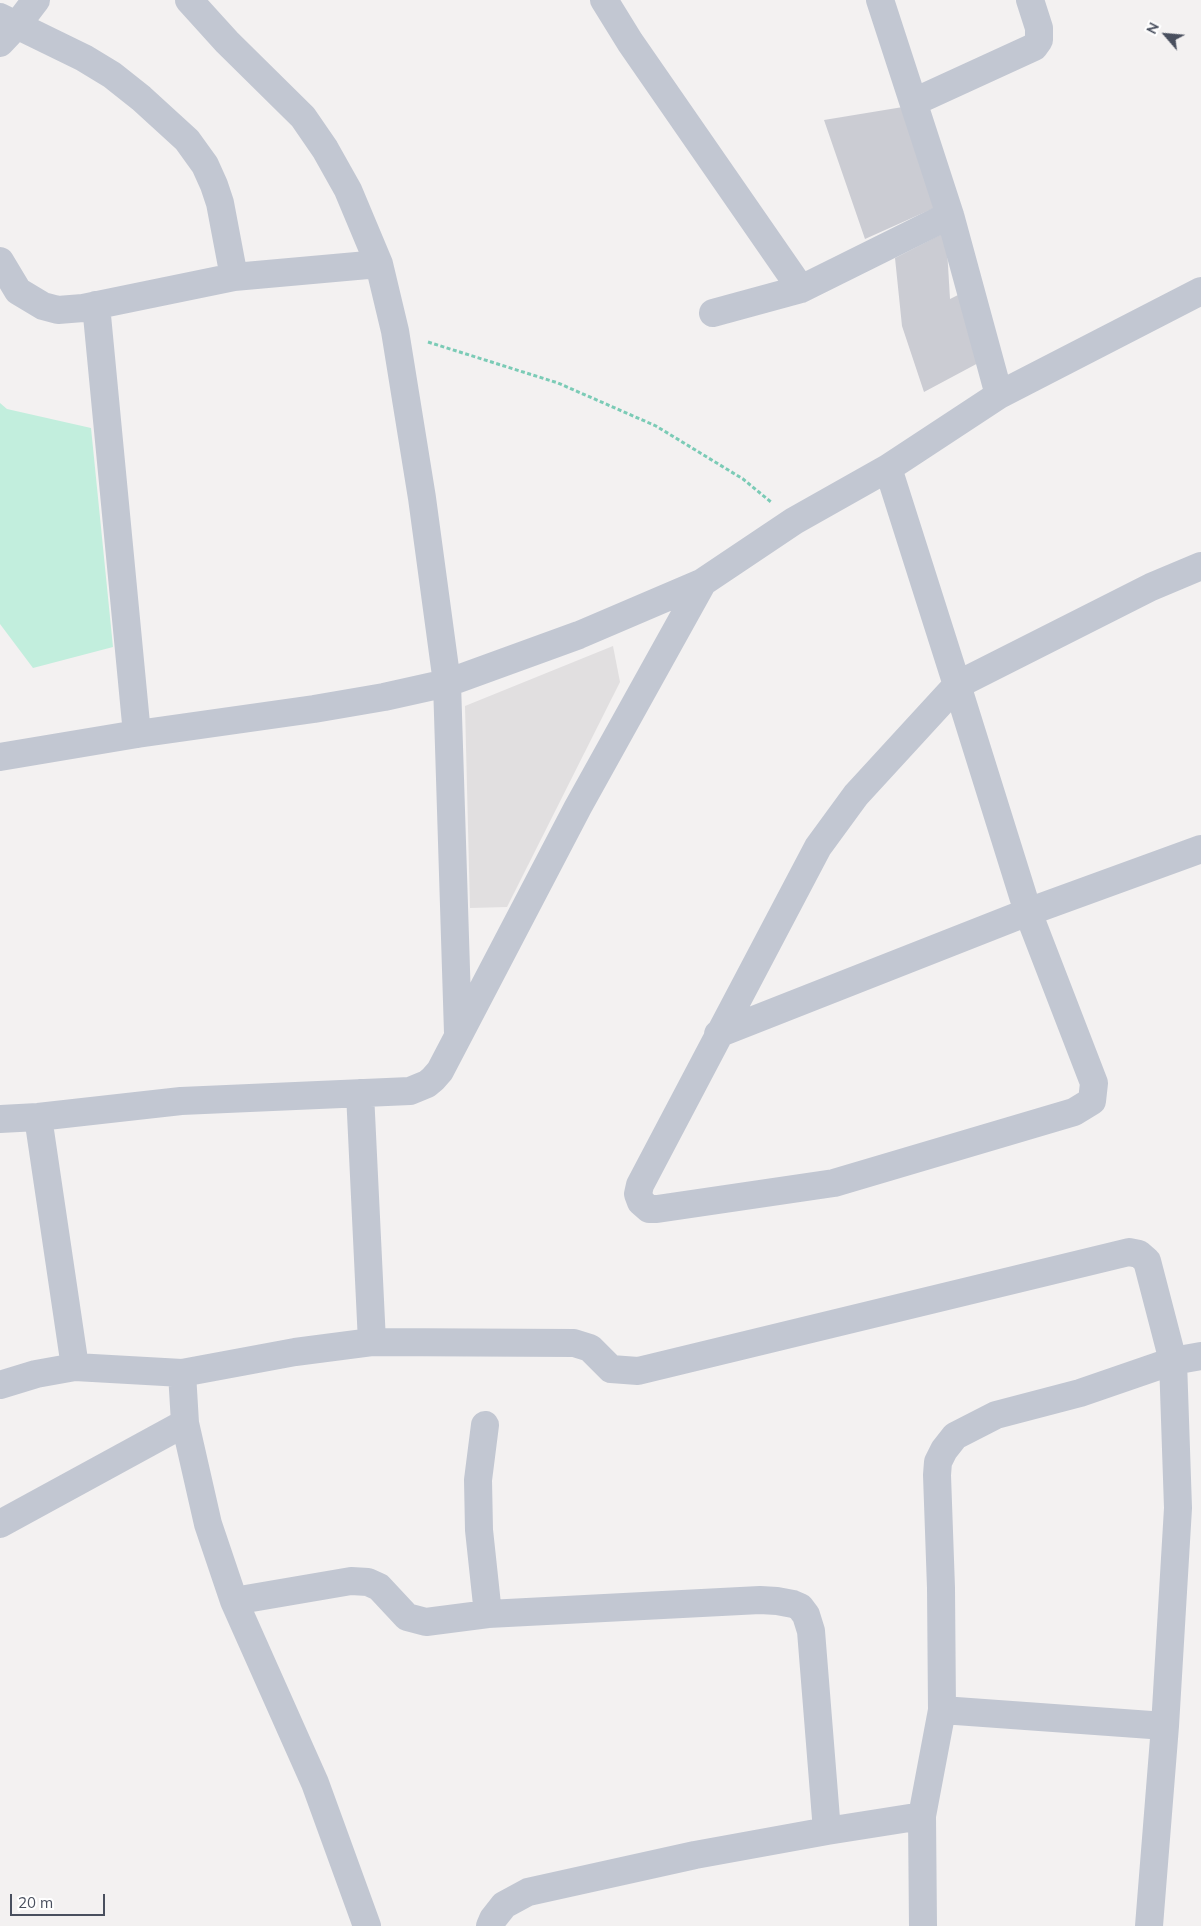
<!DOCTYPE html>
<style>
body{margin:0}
#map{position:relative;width:1201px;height:1926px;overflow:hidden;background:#f3f1f1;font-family:Mulish,sans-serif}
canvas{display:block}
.north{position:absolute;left:1141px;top:10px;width:50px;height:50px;-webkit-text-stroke:4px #fff;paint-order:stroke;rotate:297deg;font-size:14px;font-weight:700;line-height:20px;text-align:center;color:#494f5e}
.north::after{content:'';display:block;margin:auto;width:18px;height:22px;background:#494f5e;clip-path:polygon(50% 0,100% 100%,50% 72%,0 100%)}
.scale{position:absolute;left:10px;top:1894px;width:95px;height:22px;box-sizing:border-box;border:2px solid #494f5e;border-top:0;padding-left:6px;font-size:15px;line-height:18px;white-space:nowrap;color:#494f5e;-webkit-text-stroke:4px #fff;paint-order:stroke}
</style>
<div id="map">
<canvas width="1201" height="1926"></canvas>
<div class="north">N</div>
<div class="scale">20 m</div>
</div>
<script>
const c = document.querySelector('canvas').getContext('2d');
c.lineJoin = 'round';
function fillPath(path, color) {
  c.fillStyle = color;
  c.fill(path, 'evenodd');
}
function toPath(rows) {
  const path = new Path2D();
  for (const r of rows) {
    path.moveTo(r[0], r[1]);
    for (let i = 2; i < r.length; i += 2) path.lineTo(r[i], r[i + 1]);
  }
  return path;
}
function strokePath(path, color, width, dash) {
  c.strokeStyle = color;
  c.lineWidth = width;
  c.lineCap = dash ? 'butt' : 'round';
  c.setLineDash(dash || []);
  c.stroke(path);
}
fillPath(toPath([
 [613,646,620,682,507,907,470,908,465,706]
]), '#e1dfe0');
fillPath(toPath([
 [0,403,7,409,91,428,113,647,33,668,0,624]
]), '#c2eedd');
fillPath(toPath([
 [909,106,943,204,865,239,824,120],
 [946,232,950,299,958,295,982,361,924,392,902,326,895,258]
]), '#cbccd3');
strokePath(toPath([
 [428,342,558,383,656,426,743,479,771,502]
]), '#7bcbb6', 3, [4, 2.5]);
strokePath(toPath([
 [189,0,227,42,303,117,325,149,348,190,379,264,395,331,422,498,447,683,458,1033],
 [604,0,630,42,801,289],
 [880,0,950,215,999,395],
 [0,17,84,58,112,75,141,98,187,140,205,165,214,185,220,203,234,277],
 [0,43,17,25,36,0],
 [914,102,1034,47,1039,40,1039,28,1030,0],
 [0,261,18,291,43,306,58,310,83,308,234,277,379,264],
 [96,305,137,734],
 [713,313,801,289,950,215],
 [888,468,957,685,1028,912,1094,1083,1092,1101,1074,1112,834,1183,657,1209,649,1209,641,1202,638,1194,640,1185,818,847,856,795,957,685,1151,587,1201,566],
 [0,757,137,734,314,709,384,697,447,683,579,635,703,582,794,521,888,468,999,395,1201,291],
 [718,1034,1028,912,1201,849],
 [360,1093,372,1342],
 [38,1117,75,1367],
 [0,1119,38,1117,181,1101,410,1091,427,1084,433,1079,440,1071,578,807,703,582],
 [182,1373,185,1423,208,1524,234,1601,315,1783,367,1926],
 [0,1385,36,1374,75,1367,182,1373,295,1352,372,1342,574,1343,590,1348,611,1369,638,1371,1129,1252,1139,1254,1147,1261,1173,1361,1178,1508,1165,1726,942,1710,922,1816,827,1831,695,1855,528,1892,504,1905,493,1919,490,1926],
 [485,1425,478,1480,479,1530,488,1614],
 [0,1524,185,1423],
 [234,1601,351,1581,368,1582,379,1587,407,1617,426,1622,488,1614,760,1600,777,1601,793,1604,800,1607,806,1615,811,1631,827,1831],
 [942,1710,941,1588,937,1475,938,1462,944,1450,955,1436,996,1415,1080,1393,1173,1361,1201,1356],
 [922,1816,923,1926],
 [1149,1926,1165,1726]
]), '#c2c7d2', 28);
</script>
